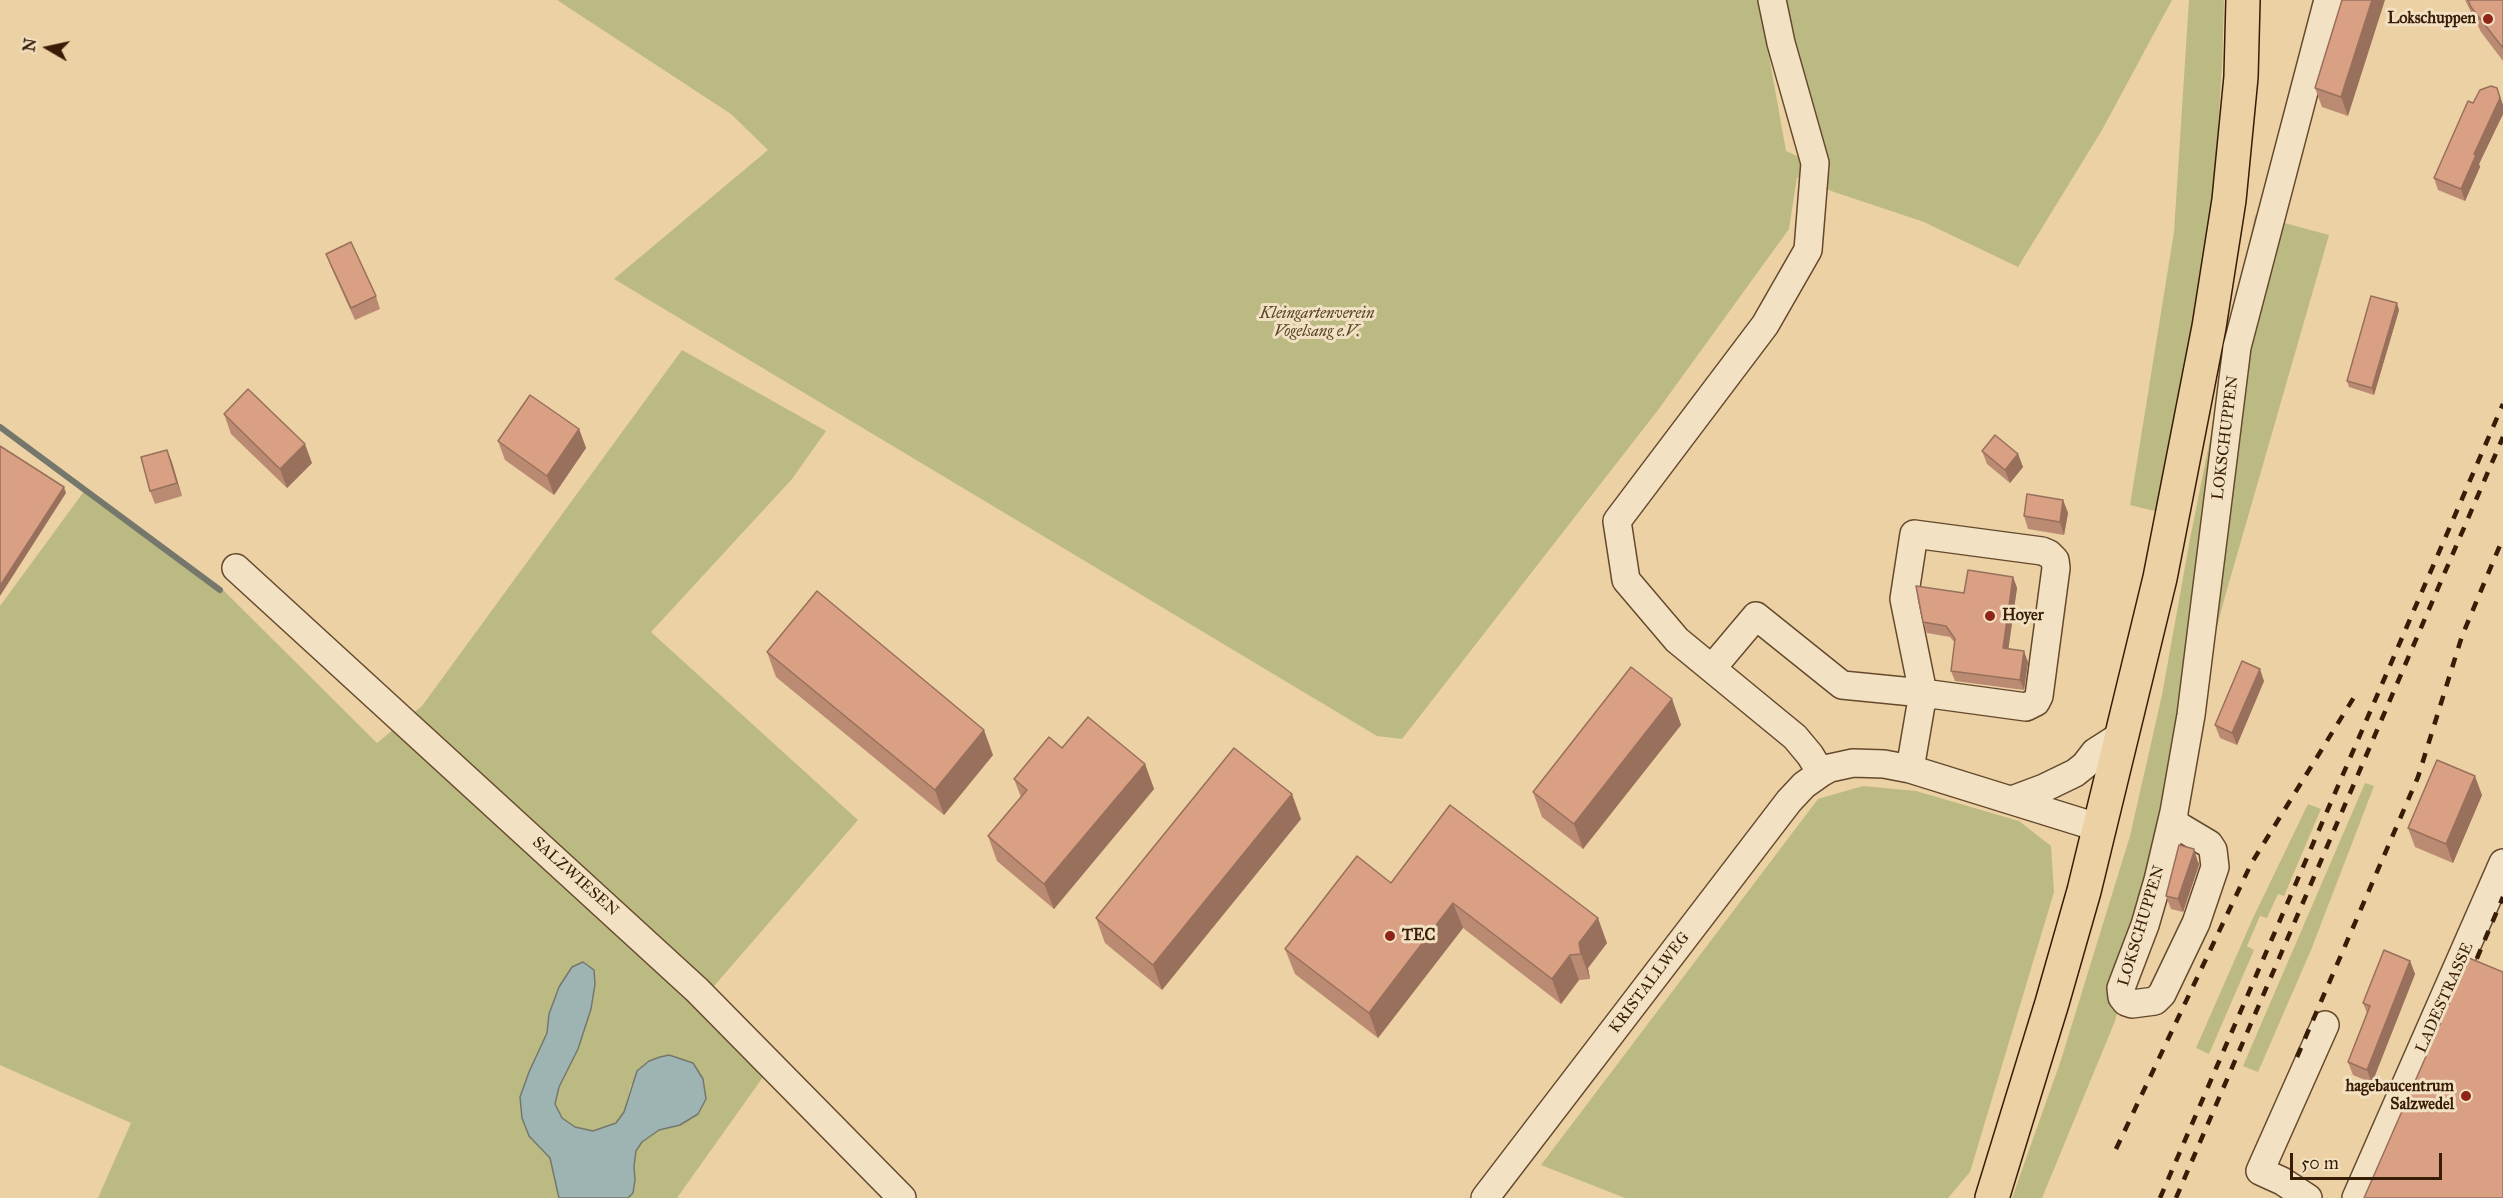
<!DOCTYPE html>
<style>
body{margin:0}
#map{position:relative;width:2503px;height:1198px;overflow:hidden;background:#ebd1a3;font-family:"IM FELL Great Primer",serif}
canvas{display:block}
.north{position:absolute;left:18px;top:18px;width:60px;height:60px;-webkit-text-stroke:4px #f2e1c3;paint-order:stroke;rotate:279deg;font-size:16px;font-weight:700;line-height:24px;text-align:center;color:#381c06}
.north::after{content:'';display:block;margin:auto;width:21px;height:27px;background:#381c06;clip-path:polygon(50% 0,100% 100%,50% 72%,0 100%)}
.scale{position:absolute;left:2290px;top:1153px;width:152px;height:27px;box-sizing:border-box;border:3px solid #381c06;border-top:0;padding-left:8px;font-size:18px;line-height:21px;white-space:nowrap;color:#381c06;-webkit-text-stroke:4px #f2e1c3;paint-order:stroke}
</style>
<div id="map">
<canvas width="2503" height="1198"></canvas>
<div class="north">N</div>
<div class="scale">50 m</div>
</div>
<script>
const c = document.querySelector('canvas').getContext('2d');
c.lineJoin = 'round';
function fillPath(path, color) {
  c.fillStyle = color;
  c.fill(path, 'evenodd');
}
function toPath(rows) {
  const path = new Path2D();
  for (const r of rows) {
    path.moveTo(r[0], r[1]);
    for (let i = 2; i < r.length; i += 2) path.lineTo(r[i], r[i + 1]);
  }
  return path;
}
function strokePath(path, color, width, dash) {
  c.strokeStyle = color;
  c.lineWidth = width;
  c.lineCap = dash ? 'butt' : 'round';
  c.setLineDash(dash || []);
  c.stroke(path);
}
function write(font, color, halo, rows, align = 'center') {
  c.font = font + ' "IM FELL Great Primer",serif';
  c.lineWidth = 6;
  c.setLineDash([]);
  c.textBaseline = 'middle';
  c.strokeStyle = halo;
  c.fillStyle = color;
  for (const [text, x, y, turn = 0] of rows) {
    c.save();
    c.translate(x, y);
    c.rotate((+turn || 0) * Math.PI / 180);
    c.textAlign = isNaN(turn) ? turn : align;
    if (halo) c.strokeText(text, 0, 0);
    c.fillText(text, 0, 0);
    c.restore();
  }
}
fillPath(toPath([
 [557,0,1759,0,1786,151,1831,171,1823,155,1782,0,2172,0,2102,130,2018,267,1924,222,1834,192,1797,177,1789,229,1658,410,1402,739,1377,736,614,279,768,150,731,114],
 [2189,0,2224,0,2222,67,2211,237,2159,512,2130,505,2174,232],
 [2255,215,2329,235,2224,600,2115,1021,2042,1198,2012,1198,2061,1060,2130,836,2162,695,2190,539],
 [682,350,826,431,792,479,651,632,858,820,695,1008,763,1077,677,1198,628,1198,633,1193,635,1181,634,1166,636,1151,642,1141,659,1130,680,1125,698,1114,706,1100,631,1085,624,1112,616,1123,593,1131,575,1127,562,1118,555,1104,559,1087,578,1049,591,1009,595,984,549,1014,547,1033,522,1118,529,1136,550,1158,559,1198,98,1198,131,1123,0,1065,0,606,85,490,220,587,377,743,422,706],
 [2365,783,2374,786,2311,950,2258,1072,2243,1066],
 [1863,786,1916,791,2019,821,2051,846,2054,892,1970,1172,1948,1198,1625,1198,1541,1165,1818,799],
 [2308,804,2321,809,2284,896,2278,894,2267,918,2260,916,2247,946,2254,950,2209,1054,2196,1048,2253,918]
]), '#bcba83');
const water = toPath([
 [583,962,594,970,595,984,591,1009,578,1049,559,1087,555,1104,562,1118,575,1127,593,1131,616,1123,624,1112,637,1071,649,1061,660,1057,669,1055,693,1063,703,1079,706,1099,698,1114,680,1125,659,1130,642,1142,636,1151,634,1166,635,1180,633,1193,628,1198,559,1198,550,1158,529,1136,522,1118,520,1097,529,1072,547,1033,549,1014,559,987,572,967,583,962]
]);
fillPath(water, '#9eb4b2');
strokePath(water, '#75776d', 1.5);
strokePath(toPath([
 [0,427,220,590]
]), '#75776d', 6);
const minor = toPath([
 [1772,0,1781,43,1815,163,1808,250,1765,325,1617,521,1626,580,1677,640,1795,737,1810,755,1821,773],
 [236,568,697,990,902,1198],
 [1713,667,1756,616,1842,685,1923,693,1904,599,1914,534,2042,551,2049,554,2055,560,2056,568,2039,696,2036,702,2026,707,1923,693,1910,769],
 [2012,800,2044,788,2075,773,2085,765,2095,752,2123,734],
 [2174,812,2174,823,2177,825,2209,844,2213,850,2215,867,2196,923,2162,994,2155,1001,2132,1004,2126,1002,2122,997,2121,988,2145,925,2158,880,2174,812,2191,715,2237,347,2328,0],
 [1485,1198,1789,801,1804,785,1821,773,1830,768,1853,763,1884,764,1910,769,2100,828],
 [2308,1198,2282,1181,2260,1171,2325,1025],
 [2356,1198,2503,863]
]);
const major = toPath([
 [1992,1198,2052,1003,2084,891,2160,578,2209,327,2229,200,2241,77,2243,0]
]);
strokePath(minor, '#65492d', 30);
strokePath(major, '#381c06', 36);
strokePath(minor, '#f2e1c3', 27);
strokePath(major, '#ebd1a3', 33);
strokePath(toPath([
 [2469,977,2503,897],
 [2297,1057,2418,777,2462,636,2503,538],
 [2116,1149,2251,864,2356,694],
 [2160,1198,2503,404],
 [2176,1198,2503,437]
]), '#381c06', 4.5, [10, 10]);
fillPath(toPath([
 [2342,0,2348,116,2322,107,2315,88],
 [2465,0,2503,0,2503,61,2481,32],
 [2497,88,2503,105,2503,114,2479,164,2480,167,2465,201,2438,190,2434,178,2473,103],
 [326,254,376,296,380,309,355,320,331,267],
 [2399,310,2374,395,2349,387,2347,381],
 [224,414,312,463,287,488,231,434],
 [579,429,586,448,554,495,505,460,498,441],
 [167,450,182,496,155,504,150,491],
 [1982,451,2018,454,2023,467,2010,483,1987,464],
 [2063,500,2068,513,2064,535,2028,529,2024,516],
 [2013,577,2017,588,2008,649,2028,662,2024,690,1955,681,1951,671,1955,643,1950,637,1927,633,1923,622,1964,593],
 [767,652,993,755,944,815,776,677],
 [2264,681,2237,745,2220,738,2215,725],
 [1672,699,1681,725,1583,849,1542,817,1533,792],
 [1062,748,1145,764,1154,789,1054,909,997,861,988,836,1021,797,1014,779],
 [2482,795,2453,863,2415,847,2408,828],
 [1301,819,1162,990,1105,943,1096,918],
 [2199,862,2199,865,2183,912,2171,909,2166,896],
 [1391,883,1607,943,1588,968,1590,979,1579,980,1561,1004,1463,928,1378,1038,1295,974,1285,949],
 [2410,961,2415,974,2372,1083,2353,1075,2348,1062,2367,1013,2363,1003]
]), '#bb8a72');
fillPath(toPath([
 [2372,0,2385,0,2348,116,2341,97],
 [2497,88,2503,105,2503,114,2479,164,2480,167,2465,201,2461,189],
 [2397,303,2399,310,2374,395,2372,388],
 [579,429,586,448,554,495,547,476],
 [305,444,312,463,287,488,280,469],
 [167,450,172,462,182,496,177,483],
 [2018,454,2023,467,2010,483,2005,470],
 [64,487,66,493,0,596,0,586],
 [2063,500,2068,513,2064,535,2060,522],
 [2013,577,2017,588,2007,659,2003,648],
 [2024,651,2028,662,2024,690,2020,680],
 [2260,669,2264,681,2237,745,2232,733],
 [1672,699,1681,725,1583,849,1574,824],
 [984,730,993,755,944,815,935,790],
 [1145,764,1154,789,1054,909,1044,884],
 [2475,776,2482,795,2453,863,2446,844],
 [1292,794,1301,819,1162,990,1153,965],
 [2194,849,2199,865,2183,912,2178,899],
 [1453,903,1463,928,1378,1038,1369,1013],
 [1598,918,1607,943,1588,968,1590,979,1581,954,1579,943],
 [1570,955,1579,980,1561,1004,1552,979],
 [2410,961,2415,974,2372,1083,2367,1070]
]), '#98705c');
const building = toPath([
 [2342,0,2372,0,2341,97,2315,88,2342,0],
 [2468,0,2503,0,2503,48,2471,7,2468,0],
 [2491,86,2497,88,2500,98,2474,154,2476,155,2461,189,2434,178,2468,101,2473,103,2480,90,2491,86],
 [351,242,376,296,351,308,326,254,351,242],
 [2371,296,2397,303,2372,388,2347,381,2371,296],
 [248,389,305,444,280,469,224,414,248,389],
 [530,395,579,429,547,476,498,441,530,395],
 [1995,435,2018,454,2005,470,1982,451,1995,435],
 [0,446,64,487,0,586,0,446],
 [167,450,177,483,150,491,141,457,167,450],
 [2027,494,2063,500,2060,522,2024,516,2027,494],
 [1968,570,2013,577,2003,648,2024,651,2020,680,1951,671,1955,639,1946,626,1923,622,1916,586,1964,593,1968,570],
 [817,591,984,730,935,790,767,652,817,591],
 [2242,661,2260,669,2232,733,2215,725,2242,661],
 [1631,667,1672,699,1574,824,1533,792,1631,667],
 [1088,717,1145,764,1044,884,988,836,1027,790,1014,779,1049,737,1062,748,1088,717],
 [1234,748,1292,794,1153,965,1096,918,1234,748],
 [2437,760,2475,776,2446,844,2408,828,2437,760],
 [1450,805,1598,918,1579,943,1581,954,1570,955,1552,979,1453,903,1369,1013,1285,949,1357,856,1391,883,1450,805],
 [2179,845,2194,849,2194,852,2178,899,2166,896,2179,845],
 [2384,950,2410,961,2367,1070,2348,1062,2370,1006,2363,1003,2384,950],
 [2469,958,2503,972,2503,1198,2364,1198,2469,958]
]);
fillPath(building, '#d9a084');
strokePath(building, '#98705c', 1.5);
for (const [x, y, r, color] of [
 [2488,19,6,"#8f2418"],
 [1990,616,6,"#8f2418"],
 [1390,936,6,"#8f2418"],
 [2466,1096,6,"#8f2418"]
]) {
  const dot = new Path2D();
  dot.arc(x, y, r, 0, 2 * Math.PI);
  c.fillStyle = color;
  c.fill(dot);
  strokePath(dot, '#f2e1c3', 2);
}
write('bold 16px', '#381c06', '#f2e1c3', [
 ["Lokschuppen",2476,19],
 ["Hoyer",2002,616,"left"],
 ["TEC",1402,936,"left"],
 ["hagebaucentrum",2454,1087],
 ["Salzwedel",2454,1105]
], 'right');
write('italic 16px', '#594425', '#f2e1c3', [
 ["Kleingartenverein",1317,314],
 ["Vogelsang e.V.",1317,332]
]);
write('16px', '#381c06', '#f2e1c3', [
 ["LOKSCHUPPEN",2226,438,-83],
 ["SALZWIESEN",575,877,42],
 ["LOKSCHUPPEN",2142,926,-73],
 ["KRISTALLWEG",1650,983,-53],
 ["LADESTRASSE",2445,998,-66]
]);
</script>
